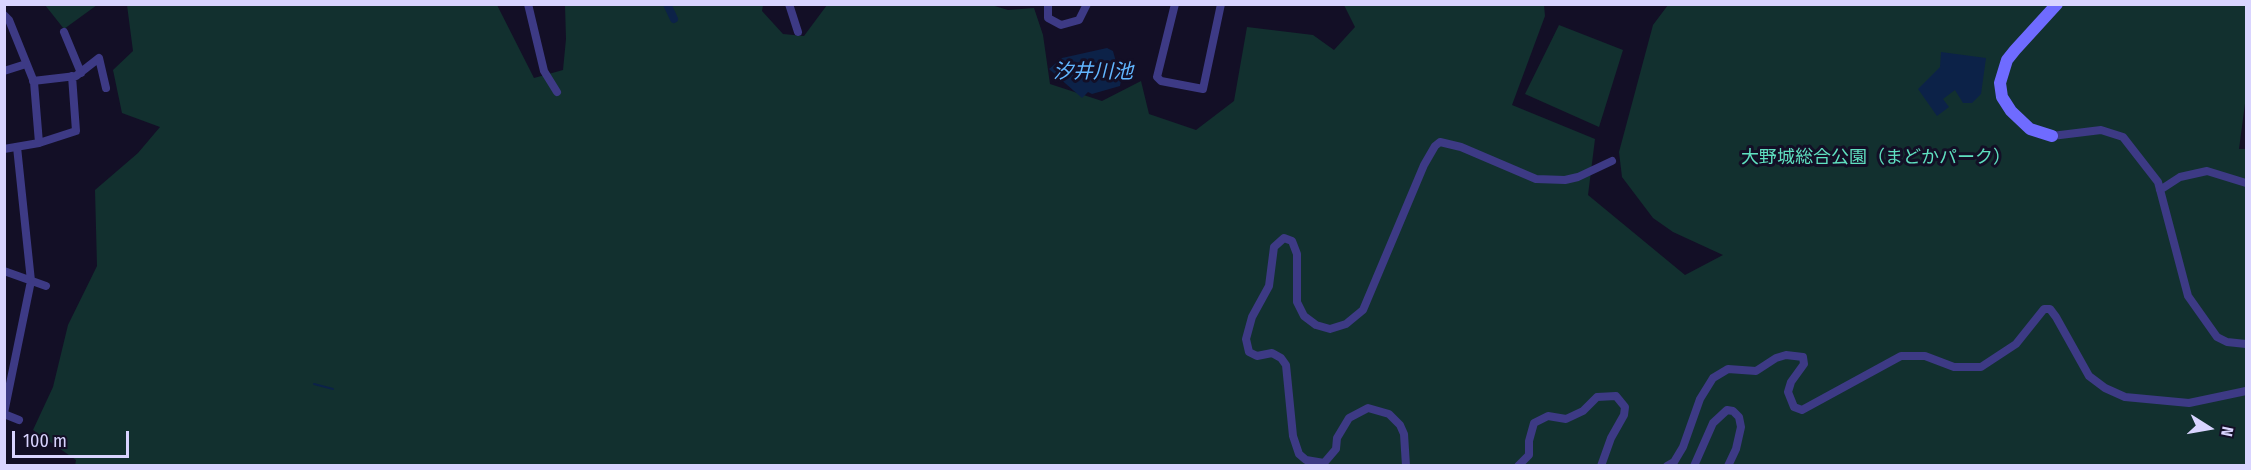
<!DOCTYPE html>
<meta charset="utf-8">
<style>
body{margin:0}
#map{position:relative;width:2251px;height:470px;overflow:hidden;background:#130f26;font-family:"Fira Sans Condensed",sans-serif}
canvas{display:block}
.frame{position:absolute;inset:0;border:6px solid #d9d4ff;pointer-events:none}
.north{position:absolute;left:2179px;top:398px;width:60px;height:60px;-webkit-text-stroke:4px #130f26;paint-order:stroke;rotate:101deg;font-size:16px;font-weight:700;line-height:24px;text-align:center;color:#d9d4ff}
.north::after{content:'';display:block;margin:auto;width:21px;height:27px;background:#d9d4ff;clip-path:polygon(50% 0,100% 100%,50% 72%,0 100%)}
.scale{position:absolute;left:12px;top:431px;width:117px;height:27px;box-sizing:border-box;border:3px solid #d9d4ff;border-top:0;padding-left:8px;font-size:18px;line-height:21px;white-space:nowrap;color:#d9d4ff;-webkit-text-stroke:4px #130f26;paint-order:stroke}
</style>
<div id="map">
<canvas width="2251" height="470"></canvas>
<div class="frame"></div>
<div class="north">N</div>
<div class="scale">100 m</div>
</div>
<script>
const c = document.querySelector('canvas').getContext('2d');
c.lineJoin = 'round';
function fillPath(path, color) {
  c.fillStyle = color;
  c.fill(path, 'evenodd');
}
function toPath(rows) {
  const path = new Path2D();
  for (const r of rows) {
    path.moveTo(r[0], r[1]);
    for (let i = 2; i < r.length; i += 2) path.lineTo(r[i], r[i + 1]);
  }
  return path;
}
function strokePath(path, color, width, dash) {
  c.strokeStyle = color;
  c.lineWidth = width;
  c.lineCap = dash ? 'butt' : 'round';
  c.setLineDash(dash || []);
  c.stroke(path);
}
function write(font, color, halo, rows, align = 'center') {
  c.font = font + ' "Fira Sans Condensed","Noto Sans JP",sans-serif';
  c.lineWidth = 6;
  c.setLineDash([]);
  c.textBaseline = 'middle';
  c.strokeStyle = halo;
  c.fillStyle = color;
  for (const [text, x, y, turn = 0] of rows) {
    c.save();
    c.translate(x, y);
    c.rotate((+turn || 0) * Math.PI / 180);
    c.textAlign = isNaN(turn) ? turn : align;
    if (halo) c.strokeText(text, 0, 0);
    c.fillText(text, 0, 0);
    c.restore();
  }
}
fillPath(toPath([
 [658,4,763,5,762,11,783,34,804,36,827,5,988,4,1008,10,1034,8,1043,35,1050,84,1102,101,1141,81,1149,114,1196,130,1234,101,1247,27,1313,35,1334,50,1355,27,1344,5,1544,5,1545,16,1512,105,1595,139,1588,195,1685,275,1723,255,1673,232,1653,218,1622,177,1619,152,1653,25,1668,5,2246,5,2246,96,2239,149,2246,149,2246,465,75,466,76,460,33,430,53,387,68,325,97,266,95,190,138,153,160,127,122,113,113,70,133,51,127,5,497,5,534,78,563,70,566,39,565,5],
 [45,5,97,5,64,29],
 [1559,25,1623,50,1599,127,1525,94]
]), '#12302f');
fillPath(toPath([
 [1107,48,1113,51,1121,80,1120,86,1092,94,1088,92,1082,98,1049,69,1062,58],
 [1941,52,1986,58,1981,94,1972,103,1963,103,1955,90,1943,99,1949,107,1937,116,1918,89,1940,67]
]), '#0c2248');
strokePath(toPath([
 [314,384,333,389]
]), '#0c2248', 2);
strokePath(toPath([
 [667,4,674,19]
]), '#0c2248', 8);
strokePath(toPath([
 [528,4,544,71,557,92],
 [789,4,798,32],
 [1048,4,1048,18,1061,25,1079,20,1087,4],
 [1175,4,1157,77,1161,81,1203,89,1221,4],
 [4,15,9,20,34,82,39,143],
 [64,32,81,73],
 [4,71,26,64],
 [33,81,76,76,99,58,106,88],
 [2052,136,2101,130,2123,137,2158,182,2188,296,2217,337,2227,342,2246,344],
 [4,149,39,143,76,131,72,76],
 [2160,190,2180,177,2207,171,2246,183],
 [4,271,46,286],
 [4,413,31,281,17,147],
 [4,414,19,420],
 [1406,466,1404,434,1400,425,1389,414,1368,408,1349,418,1337,438,1336,449,1324,463,1306,460,1299,454,1293,436,1286,365,1281,358,1272,353,1257,356,1249,352,1246,339,1252,317,1269,286,1274,247,1284,238,1292,241,1297,254,1297,302,1304,316,1316,325,1330,329,1346,324,1363,310,1424,165,1435,146,1440,142,1461,147,1536,179,1565,180,1578,177,1612,161],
 [1518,466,1529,455,1529,441,1534,423,1548,416,1566,419,1583,411,1597,397,1616,396,1625,407,1624,415,1611,438,1601,466],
 [1667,466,1674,462,1683,447,1700,399,1713,378,1728,369,1756,371,1776,358,1786,355,1803,357,1804,364,1791,382,1788,392,1794,407,1802,410,1901,356,1925,356,1954,367,1981,367,2016,344,2044,309,2050,309,2056,317,2089,376,2105,388,2125,397,2189,403,2246,391],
 [1694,466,1713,423,1727,410,1733,411,1739,417,1741,427,1736,449,1728,466]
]), '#3d3a85', 8);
strokePath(toPath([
 [2052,136,2030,129,2011,111,2002,97,2000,83,2007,60,2015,50,2057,4]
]), '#6f6bff', 12);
write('18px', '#5fe0c0', '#130f26', [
 ["大野城総合公園（まどかパーク）",1876,158]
]);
write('italic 20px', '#62b6ff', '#130f26', [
 ["汐井川池",1093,72]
]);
</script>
